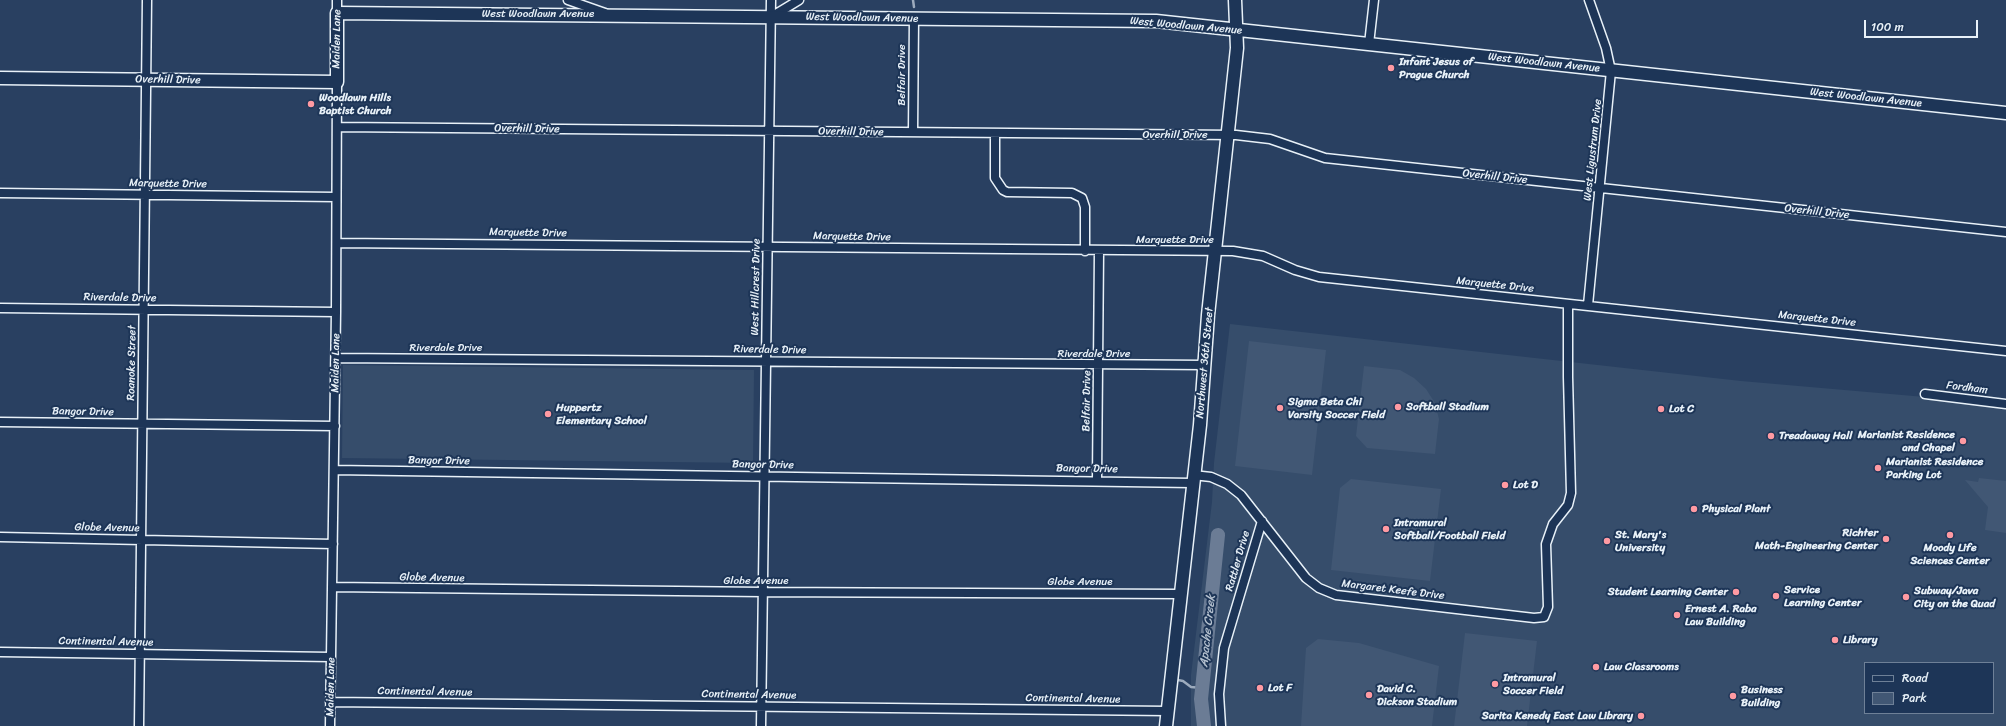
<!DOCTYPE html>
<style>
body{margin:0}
#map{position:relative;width:2006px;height:726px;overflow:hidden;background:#294061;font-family:Sriracha,sans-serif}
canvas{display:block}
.legend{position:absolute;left:1864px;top:662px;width:130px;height:52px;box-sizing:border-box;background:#1d3557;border:1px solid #6e8097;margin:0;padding:5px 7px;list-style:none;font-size:12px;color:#e8f1f8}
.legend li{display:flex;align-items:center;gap:8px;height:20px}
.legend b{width:20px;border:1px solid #6e8097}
.scale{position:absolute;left:1864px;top:20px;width:114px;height:18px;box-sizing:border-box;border:2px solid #e8f1f8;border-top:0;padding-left:5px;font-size:12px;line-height:14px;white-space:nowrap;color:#e8f1f8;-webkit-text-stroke:3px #1d3557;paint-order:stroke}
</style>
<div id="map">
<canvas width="2006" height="726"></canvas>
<ul class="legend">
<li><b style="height:5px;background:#1d3557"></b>Road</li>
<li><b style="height:11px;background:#415774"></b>Park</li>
</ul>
<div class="scale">100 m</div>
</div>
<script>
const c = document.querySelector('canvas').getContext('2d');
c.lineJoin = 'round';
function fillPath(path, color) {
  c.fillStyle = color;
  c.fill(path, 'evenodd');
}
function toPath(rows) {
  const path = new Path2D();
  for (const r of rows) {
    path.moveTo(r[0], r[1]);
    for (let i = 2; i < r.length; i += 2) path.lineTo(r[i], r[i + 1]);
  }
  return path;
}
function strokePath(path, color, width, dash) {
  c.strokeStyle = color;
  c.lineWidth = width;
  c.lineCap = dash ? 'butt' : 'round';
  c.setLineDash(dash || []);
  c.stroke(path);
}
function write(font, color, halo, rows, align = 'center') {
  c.font = font + ' Sriracha,sans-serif';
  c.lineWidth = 4;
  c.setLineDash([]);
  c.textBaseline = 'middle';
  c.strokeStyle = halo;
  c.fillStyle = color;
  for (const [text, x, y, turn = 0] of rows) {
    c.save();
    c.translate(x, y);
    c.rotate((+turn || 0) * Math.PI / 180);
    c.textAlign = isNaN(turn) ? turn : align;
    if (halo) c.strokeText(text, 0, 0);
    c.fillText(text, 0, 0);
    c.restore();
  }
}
fillPath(toPath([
 [1230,324,1741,381,1925,397,2006,407,2006,726,1191,726,1191,675,1212,502,1214,463],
 [1865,663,1993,663,1993,713,1865,713],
 [343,365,754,370,753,463,342,458]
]), '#364d6b');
fillPath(toPath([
 [1249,341,1326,350,1312,475,1235,466],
 [1364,366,1400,370,1414,378,1426,389,1435,403,1439,419,1435,454,1367,448,1356,436],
 [1979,478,2006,481,2006,533,1985,530,1988,507,1965,480,1978,482],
 [1351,479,1441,489,1430,581,1331,570,1340,488],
 [1465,633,1537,641,1527,726,1454,726],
 [1318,639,1359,643,1439,666,1432,726,1301,726,1306,648]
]), '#415774');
strokePath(toPath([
 [913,0,914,7],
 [1178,680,1183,681,1191,687,1202,688]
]), '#9dabbd', 2.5);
strokePath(toPath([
 [1204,726,1201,699,1218,535]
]), '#6b7c95', 14);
const street = toPath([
 [337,0,337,13],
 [568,0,605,13],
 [771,17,799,0],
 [1369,44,1374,0],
 [337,127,1236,135,1270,139,1325,158,2006,232],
 [913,132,914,18],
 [995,134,995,178,1003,190,1007,192,1072,193,1082,198,1085,207,1085,251],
 [0,193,336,197],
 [337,243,1233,251,1263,256,1295,270,1319,277,2006,351],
 [1588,305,1611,71,1606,48,1589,0],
 [0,308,336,312],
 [336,358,1205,365],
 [1925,394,2006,404],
 [0,422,335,426],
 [334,470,1192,483],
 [1193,475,1211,477,1227,484,1241,495,1306,578,1319,588,1336,595,1534,618,1544,617,1548,607,1546,544,1553,524,1568,505,1571,493,1568,377,1568,304],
 [1097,480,1099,251],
 [0,537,333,544],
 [332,587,763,592,1180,594],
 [0,652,331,657],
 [330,702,1168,711],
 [139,726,147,0],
 [330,726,336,312,337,82],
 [761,726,771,0],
 [1221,726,1219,694,1224,648,1262,521]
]);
const secondary = toPath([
 [0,78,337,82,337,13,1156,21,2006,113],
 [1166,726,1200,425,1208,315,1237,48,1235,0]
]);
strokePath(street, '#e8f1f8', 11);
strokePath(secondary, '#e8f1f8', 15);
strokePath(street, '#1d3557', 8);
strokePath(secondary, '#1d3557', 12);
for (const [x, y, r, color] of [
 [1391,68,4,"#ff9aa2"],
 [311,104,4,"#ff9aa2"],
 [1398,407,4,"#ff9aa2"],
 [1280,408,4,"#ff9aa2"],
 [1661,409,4,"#ff9aa2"],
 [548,414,4,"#ff9aa2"],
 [1771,436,4,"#ff9aa2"],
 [1963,441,4,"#ff9aa2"],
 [1878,468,4,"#ff9aa2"],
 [1505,485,4,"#ff9aa2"],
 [1694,509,4,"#ff9aa2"],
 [1386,529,4,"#ff9aa2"],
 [1950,535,4,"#ff9aa2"],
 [1886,539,4,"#ff9aa2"],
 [1607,541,4,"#ff9aa2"],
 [1736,592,4,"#ff9aa2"],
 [1776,596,4,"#ff9aa2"],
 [1906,597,4,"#ff9aa2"],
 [1677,615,4,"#ff9aa2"],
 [1835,640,4,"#ff9aa2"],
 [1596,667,4,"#ff9aa2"],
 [1495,684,4,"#ff9aa2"],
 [1260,688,4,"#ff9aa2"],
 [1369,695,4,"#ff9aa2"],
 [1733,696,4,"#ff9aa2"],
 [1641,716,4,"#ff9aa2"]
]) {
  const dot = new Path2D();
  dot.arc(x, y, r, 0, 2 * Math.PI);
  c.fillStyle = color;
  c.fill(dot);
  strokePath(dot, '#1d3557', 1.5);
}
write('11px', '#e8f1f8', '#1d3557', [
 ["West Woodlawn Avenue",538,14],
 ["West Woodlawn Avenue",862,18,1],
 ["West Woodlawn Avenue",1186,26,5],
 ["Maiden Lane",337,39,-89],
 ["West Woodlawn Avenue",1544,63,6],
 ["Belfair Drive",902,75,-90],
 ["Overhill Drive",168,80,1],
 ["West Woodlawn Avenue",1866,98,6],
 ["Overhill Drive",527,129,1],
 ["Overhill Drive",851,132,1],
 ["Overhill Drive",1175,135],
 ["West Ligustrum Drive",1593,150,-84],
 ["Overhill Drive",1495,177,6],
 ["Marquette Drive",168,184,1],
 ["Overhill Drive",1817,212,6],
 ["Marquette Drive",528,233,1],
 ["Marquette Drive",852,237,1],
 ["Marquette Drive",1175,240],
 ["Marquette Drive",1495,285,6],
 ["West Hillcrest Drive",756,287,-89],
 ["Riverdale Drive",120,298,1],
 ["Marquette Drive",1817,319,6],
 ["Riverdale Drive",446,348],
 ["Riverdale Drive",770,350,1],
 ["Riverdale Drive",1094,354],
 ["Roanoke Street",132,363,-89],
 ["Maiden Lane",336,363,-89],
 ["Northwest 36th Street",1205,363,-85],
 ["Fordham",1967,388,7],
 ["Belfair Drive",1087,401,-89],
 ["Bangor Drive",83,412,1],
 ["Bangor Drive",439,461,1],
 ["Bangor Drive",763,465,1],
 ["Bangor Drive",1087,469,1],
 ["Globe Avenue",107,528,1],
 ["Rattler Drive",1238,561,-74],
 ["Globe Avenue",432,578,1],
 ["Globe Avenue",756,581],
 ["Globe Avenue",1080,582],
 ["Margaret Keefe Drive",1393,590,7],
 ["Continental Avenue",106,642,1],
 ["Maiden Lane",331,687,-89],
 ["Continental Avenue",425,692,1],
 ["Continental Avenue",749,695,1],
 ["Continental Avenue",1073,699,1]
]);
write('bold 11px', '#e8f1f8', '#1d3557', [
 ["Infant Jesus of",1399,62],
 ["Prague Church",1399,75],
 ["Woodlawn Hills",319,98],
 ["Baptist Church",319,111],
 ["Sigma Beta Chi",1288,402],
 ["Varsity Soccer Field",1288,415],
 ["Softball Stadium",1406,407],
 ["Huppertz",556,408],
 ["Elementary School",556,421],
 ["Lot C",1669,409],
 ["Marianist Residence",1955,435,"right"],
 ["and Chapel",1955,448,"right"],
 ["Treadaway Hall",1779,436],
 ["Marianist Residence",1886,462],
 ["Parking Lot",1886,475],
 ["Lot D",1513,485],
 ["Physical Plant",1702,509],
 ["Intramural",1394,523],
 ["Softball/Football Field",1394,536],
 ["Richter",1878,533,"right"],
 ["Math-Engineering Center",1878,546,"right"],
 ["St. Mary's",1615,535],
 ["University",1615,548],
 ["Moody Life",1950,548,"center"],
 ["Sciences Center",1950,561,"center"],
 ["Service",1784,590],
 ["Learning Center",1784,603],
 ["Subway/Java",1914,591],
 ["City on the Quad",1914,604],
 ["Student Learning Center",1728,592,"right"],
 ["Ernest A. Raba",1685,609],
 ["Law Building",1685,622],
 ["Library",1843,640],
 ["Law Classrooms",1604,667],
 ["Intramural",1503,678],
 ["Soccer Field",1503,691],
 ["Lot F",1268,688],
 ["David C.",1377,689],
 ["Dickson Stadium",1377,702],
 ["Business",1741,690],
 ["Building",1741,703],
 ["Sarita Kenedy East Law Library",1633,716,"right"]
], 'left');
write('italic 12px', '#b6c2d0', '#1d3557', [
 ["Apache Creek",1208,631,-84]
]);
</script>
